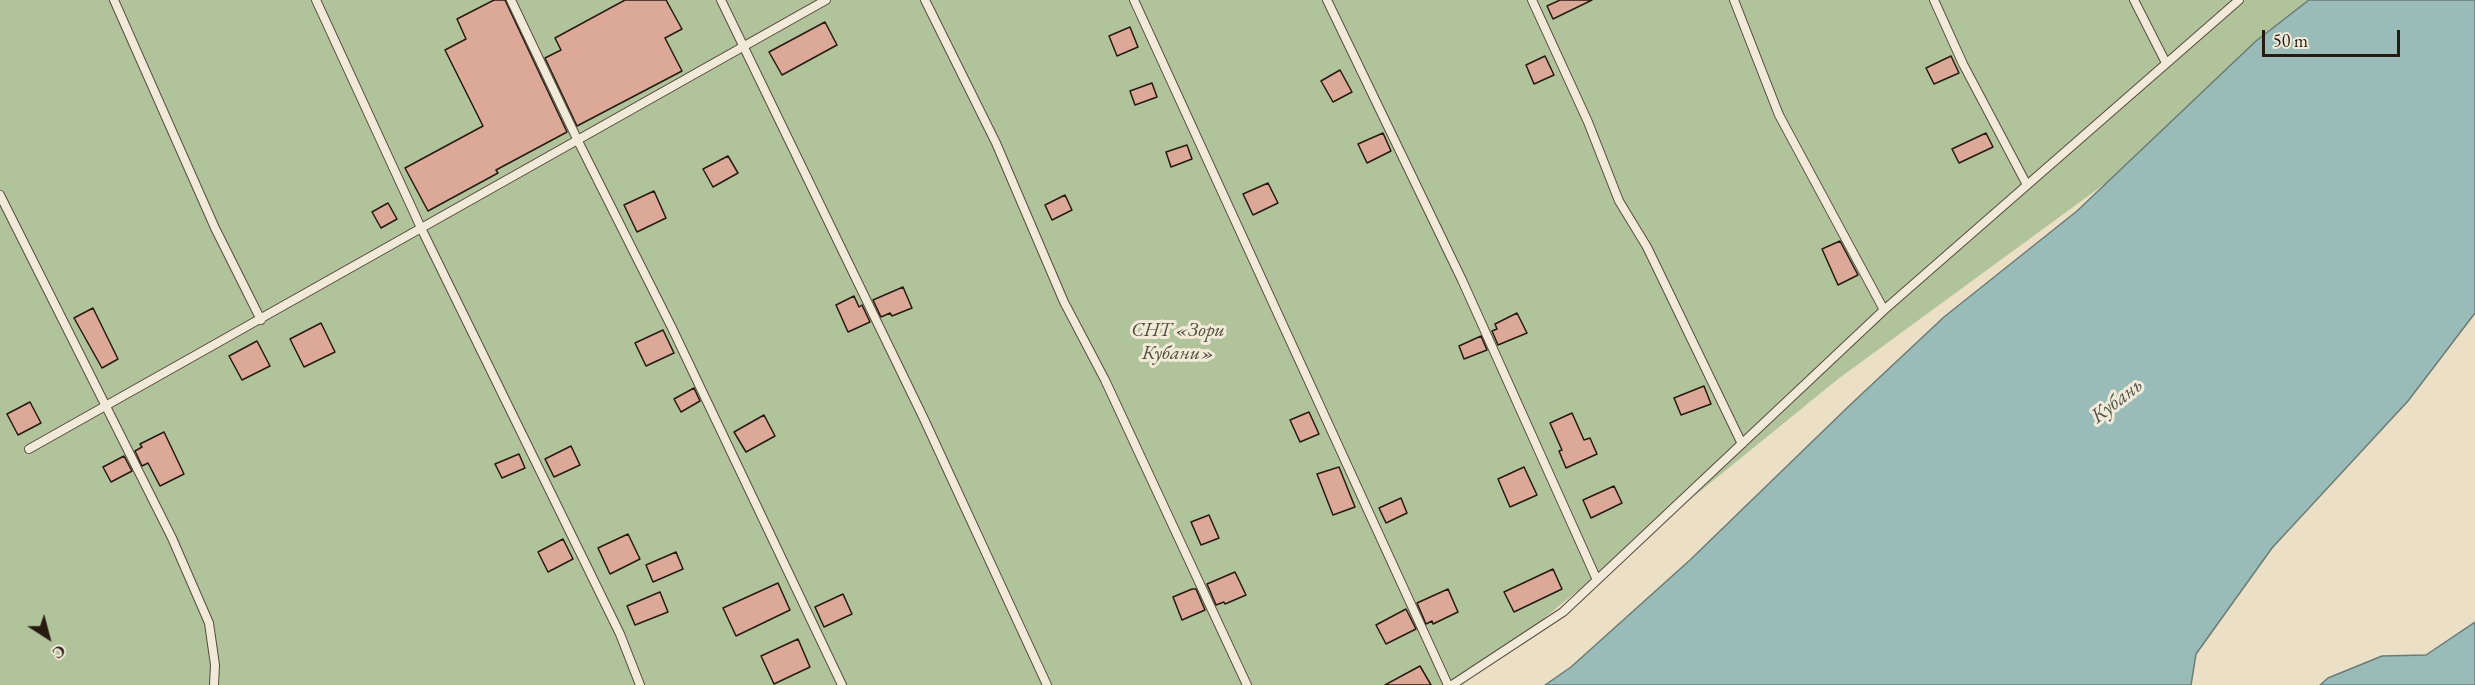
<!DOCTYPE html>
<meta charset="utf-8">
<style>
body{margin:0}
#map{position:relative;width:2475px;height:685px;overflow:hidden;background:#ebdfc5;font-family:"EB Garamond",serif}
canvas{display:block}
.north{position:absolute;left:18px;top:607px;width:60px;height:60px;-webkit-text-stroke:4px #f2ead9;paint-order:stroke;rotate:144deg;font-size:16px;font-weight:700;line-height:24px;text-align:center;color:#271a11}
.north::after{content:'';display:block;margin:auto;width:21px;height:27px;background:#271a11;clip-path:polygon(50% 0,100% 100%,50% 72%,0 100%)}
.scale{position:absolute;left:2262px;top:30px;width:138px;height:27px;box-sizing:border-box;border:3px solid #271a11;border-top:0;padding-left:8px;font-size:18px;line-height:21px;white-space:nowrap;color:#271a11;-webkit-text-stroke:4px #f2ead9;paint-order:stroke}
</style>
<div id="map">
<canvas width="2475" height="685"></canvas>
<div class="north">С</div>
<div class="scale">50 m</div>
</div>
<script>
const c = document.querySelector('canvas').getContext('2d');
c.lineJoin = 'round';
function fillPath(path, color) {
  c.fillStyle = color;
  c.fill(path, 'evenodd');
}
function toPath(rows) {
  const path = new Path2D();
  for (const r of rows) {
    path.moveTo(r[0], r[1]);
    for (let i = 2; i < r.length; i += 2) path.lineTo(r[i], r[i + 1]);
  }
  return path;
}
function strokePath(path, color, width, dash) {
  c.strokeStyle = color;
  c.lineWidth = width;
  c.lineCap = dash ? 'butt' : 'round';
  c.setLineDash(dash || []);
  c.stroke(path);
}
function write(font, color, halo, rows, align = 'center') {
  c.font = font + ' "EB Garamond",serif';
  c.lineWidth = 6;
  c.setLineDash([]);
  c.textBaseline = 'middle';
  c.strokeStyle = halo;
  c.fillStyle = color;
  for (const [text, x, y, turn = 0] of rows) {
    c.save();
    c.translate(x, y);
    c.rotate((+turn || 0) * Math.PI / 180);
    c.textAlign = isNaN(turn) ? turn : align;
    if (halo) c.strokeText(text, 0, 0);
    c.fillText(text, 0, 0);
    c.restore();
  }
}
fillPath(toPath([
 [0,0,2356,0,1838,379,1462,685,0,685]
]), '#b1c39a');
const water = toPath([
 [2309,0,2475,0,2475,313,2408,401,2272,548,2196,654,2191,685,1545,685,1571,667,1690,560,1849,406,1944,317,2077,211,2256,41,2309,0],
 [2475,622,2475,685,2320,685,2328,678,2382,656,2426,655,2475,622]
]);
fillPath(water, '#99bcb9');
strokePath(water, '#6b7b76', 1.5);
const building = toPath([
 [494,0,505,0,567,132,496,170,498,173,428,211,405,168,483,126,445,50,466,39,457,19,494,0],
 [625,0,666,0,682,29,665,38,682,71,577,126,545,58,561,50,555,38,625,0],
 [1560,0,1592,0,1553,19,1547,6,1560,0],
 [825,22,837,45,782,75,769,52,825,22],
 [1130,27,1138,47,1117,56,1109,36,1130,27],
 [1545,56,1554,75,1534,84,1526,65,1545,56],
 [1951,56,1959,73,1934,84,1926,68,1951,56],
 [1340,70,1352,92,1333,102,1321,81,1340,70],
 [1152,83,1157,97,1135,105,1130,91,1152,83],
 [1383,133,1391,151,1367,163,1358,144,1383,133],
 [1986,133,1993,147,1959,163,1952,149,1986,133],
 [1187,145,1192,159,1171,167,1166,152,1187,145],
 [728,156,738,173,713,187,703,169,728,156],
 [1268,183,1278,203,1253,215,1243,194,1268,183],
 [654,191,666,218,637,232,624,205,654,191],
 [1065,195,1072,210,1052,220,1045,205,1065,195],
 [388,203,397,219,381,228,372,212,388,203],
 [1840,241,1858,275,1838,285,1822,249,1840,241],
 [903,287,912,308,892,316,890,313,881,317,873,300,903,287],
 [854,296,859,307,862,305,870,322,848,332,836,305,854,296],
 [93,308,118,359,102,368,74,318,93,308],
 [1517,313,1527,333,1498,345,1492,331,1497,329,1495,324,1517,313],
 [321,323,335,352,304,367,290,339,321,323],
 [663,330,674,353,646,366,635,343,663,330],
 [1481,336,1487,350,1464,359,1459,346,1481,336],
 [257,341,270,366,242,380,229,356,257,341],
 [1704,386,1711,404,1681,415,1674,398,1704,386],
 [694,388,700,401,681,412,674,399,694,388],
 [30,402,41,423,18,435,7,414,30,402],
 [1309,412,1319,434,1300,442,1290,420,1309,412],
 [1572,413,1584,440,1590,438,1597,454,1566,468,1559,451,1562,450,1550,423,1572,413],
 [764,415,775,436,746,452,734,432,764,415],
 [164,432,184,474,160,486,148,463,142,466,135,451,142,447,140,444,164,432],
 [571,446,580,465,554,477,545,459,571,446],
 [519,454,525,468,502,478,495,464,519,454],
 [124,456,132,471,111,482,103,467,124,456],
 [1339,467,1355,507,1333,515,1317,474,1339,467],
 [1524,467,1537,495,1510,507,1498,479,1524,467],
 [1614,486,1622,503,1591,518,1583,500,1614,486],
 [1401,498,1407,513,1386,523,1379,508,1401,498],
 [1209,515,1219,538,1201,545,1191,522,1209,515],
 [628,534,640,559,610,574,598,548,628,534],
 [563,539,573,559,548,572,538,552,563,539],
 [676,552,683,569,653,582,646,565,676,552],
 [1553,569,1562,589,1514,612,1504,592,1553,569],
 [1235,572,1246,595,1225,604,1224,602,1216,605,1207,584,1235,572],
 [778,583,790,610,736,636,723,608,778,583],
 [1192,589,1196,589,1205,610,1182,620,1173,597,1192,589],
 [1448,589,1458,612,1433,624,1432,621,1426,624,1417,603,1448,589],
 [660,592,668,612,635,625,627,606,660,592],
 [843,594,852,614,824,627,815,607,843,594],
 [1406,609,1416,629,1386,644,1376,625,1406,609],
 [798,639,810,667,774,684,761,656,798,639],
 [1420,666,1431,685,1385,685,1420,666]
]);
fillPath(building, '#dca898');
strokePath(building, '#271a11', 1.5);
const service = toPath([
 [114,0,215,228,261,320],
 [316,0,422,230,620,634,640,685],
 [511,0,578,141,672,328,842,685],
 [721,0,924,419,1047,685],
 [925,0,996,143,1064,302,1105,380,1247,685],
 [1134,0,1448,685],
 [1327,0,1462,280,1597,580],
 [1532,0,1588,122,1619,201,1647,247,1742,444],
 [1734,0,1779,115,1884,310],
 [1934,0,1963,64,2027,185],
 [2134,0,2166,63],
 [0,195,172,538,209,623,215,665,214,685],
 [29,449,826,0],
 [1452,685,1563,612,1884,310,2239,0]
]);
strokePath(service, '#584b3e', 10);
strokePath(service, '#f2ead9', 8);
write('italic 20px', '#504d3a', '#f2ead9', [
 ["СНТ «Зори",1178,331],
 ["Кубани»",1178,354]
]);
write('italic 21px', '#4f534c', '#f2ead9', [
 ["Кубань",2117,401,-38]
]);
</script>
